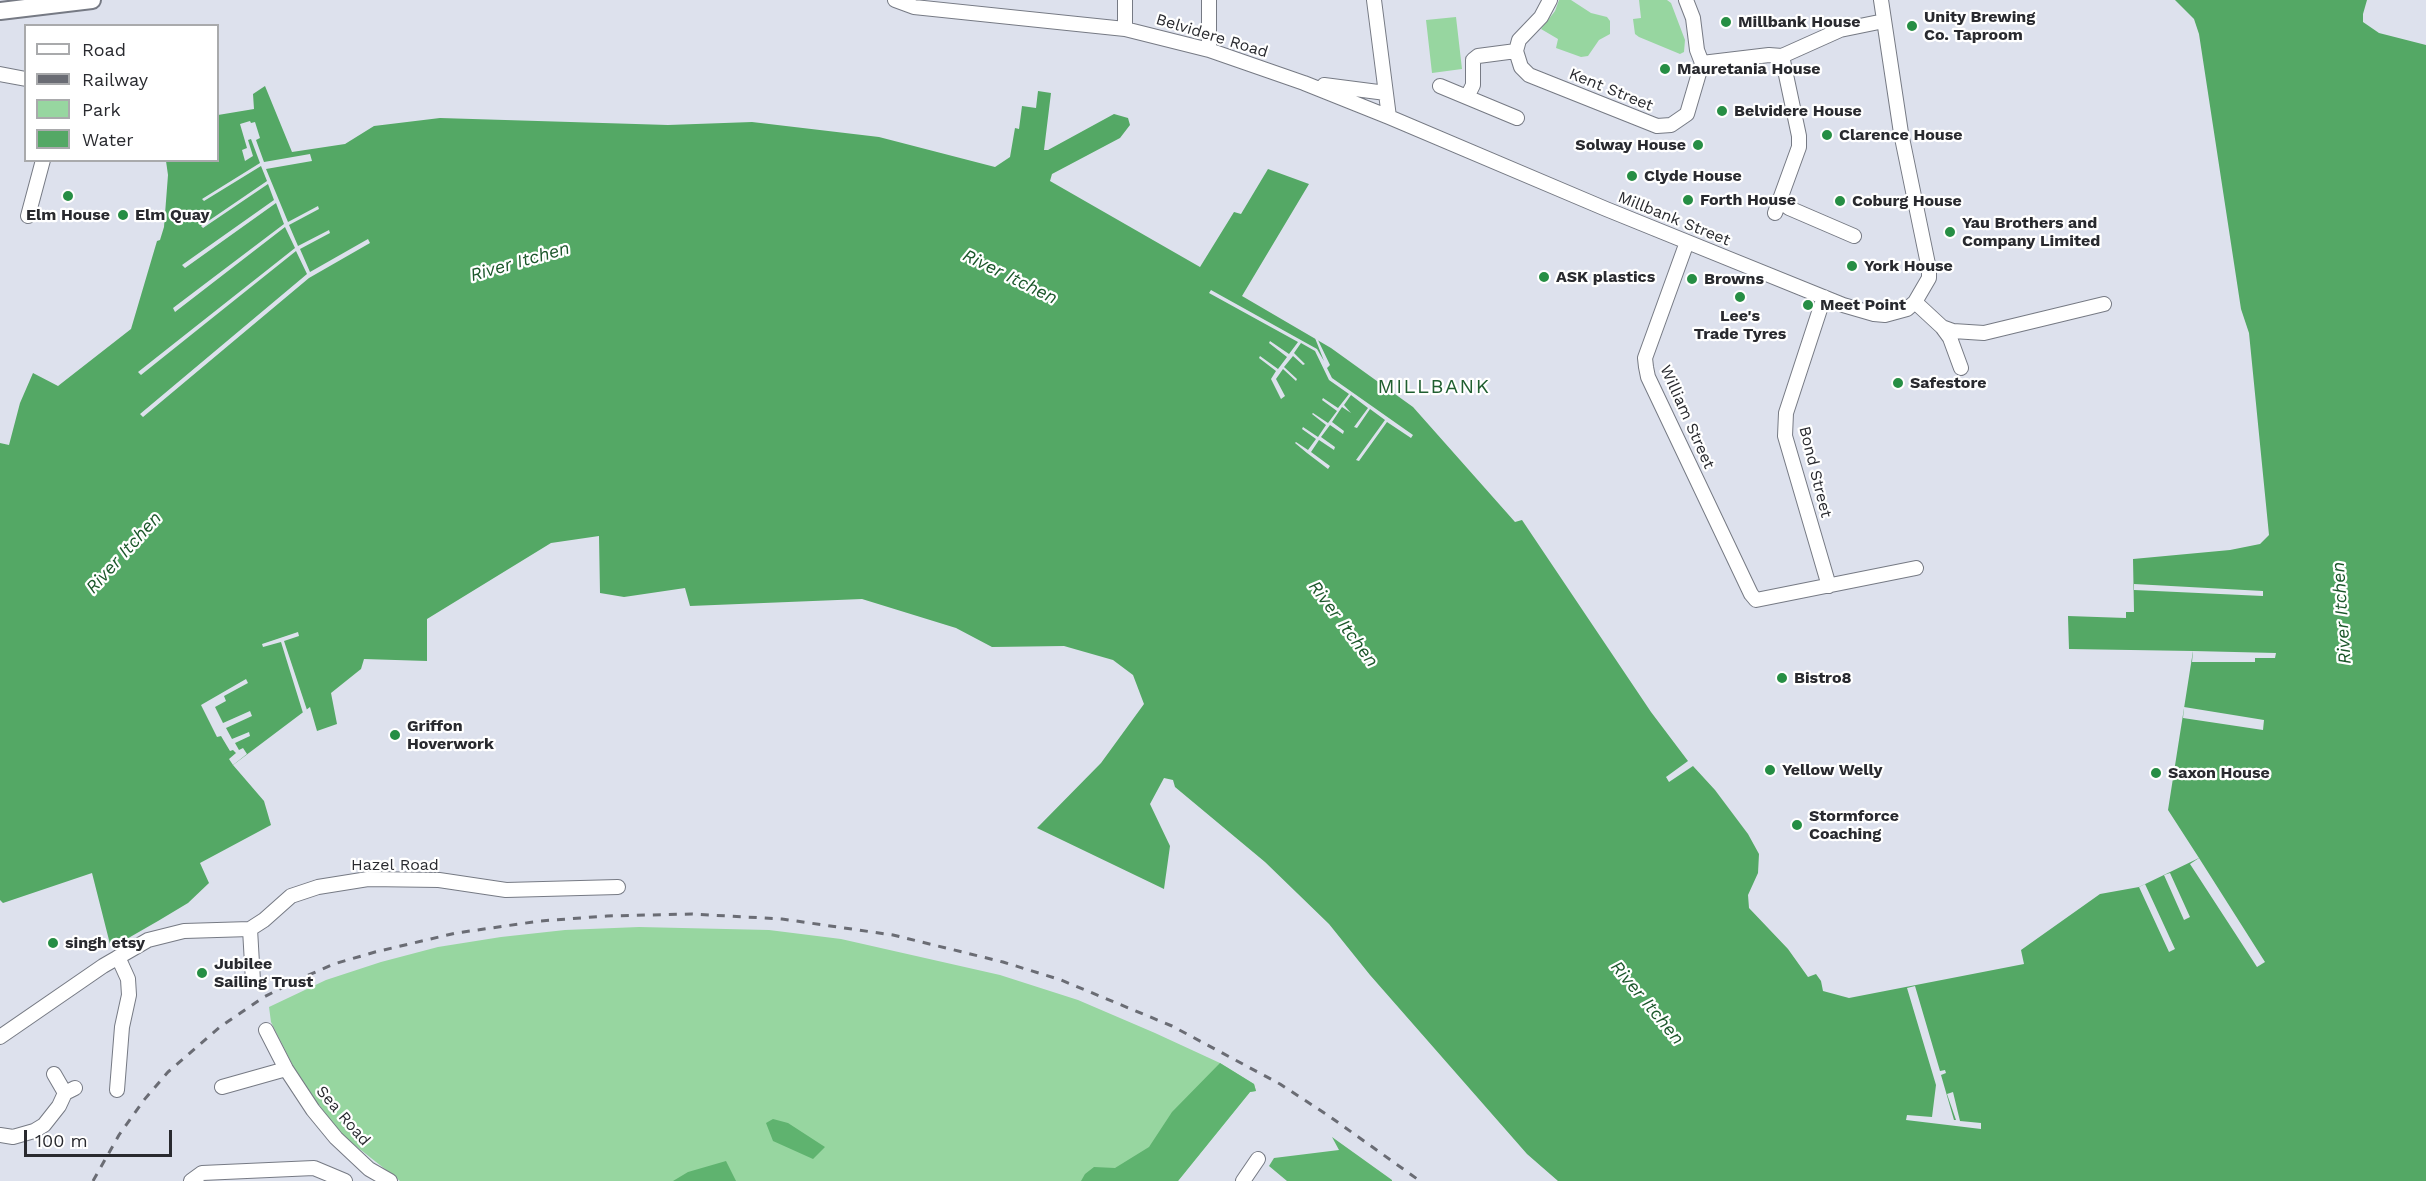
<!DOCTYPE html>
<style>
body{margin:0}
#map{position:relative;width:2426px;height:1181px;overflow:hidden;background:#dde1ed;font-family:"Work Sans",sans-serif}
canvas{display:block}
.legend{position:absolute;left:24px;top:24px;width:195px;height:138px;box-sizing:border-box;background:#fff;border:2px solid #a9aaac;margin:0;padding:8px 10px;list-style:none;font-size:18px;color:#292a2f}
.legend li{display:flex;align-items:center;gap:12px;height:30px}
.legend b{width:30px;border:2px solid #a9aaac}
.scale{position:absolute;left:24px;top:1130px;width:148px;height:27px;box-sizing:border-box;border:3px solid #292a2f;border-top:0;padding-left:8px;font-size:18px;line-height:21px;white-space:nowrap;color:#292a2f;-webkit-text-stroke:4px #fff;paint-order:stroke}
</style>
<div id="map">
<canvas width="2426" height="1181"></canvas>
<ul class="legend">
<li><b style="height:8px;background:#fff"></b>Road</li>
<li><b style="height:8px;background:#6a6c74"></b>Railway</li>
<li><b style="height:16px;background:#97d6a0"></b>Park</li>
<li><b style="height:16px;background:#54a865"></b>Water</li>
</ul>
<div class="scale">100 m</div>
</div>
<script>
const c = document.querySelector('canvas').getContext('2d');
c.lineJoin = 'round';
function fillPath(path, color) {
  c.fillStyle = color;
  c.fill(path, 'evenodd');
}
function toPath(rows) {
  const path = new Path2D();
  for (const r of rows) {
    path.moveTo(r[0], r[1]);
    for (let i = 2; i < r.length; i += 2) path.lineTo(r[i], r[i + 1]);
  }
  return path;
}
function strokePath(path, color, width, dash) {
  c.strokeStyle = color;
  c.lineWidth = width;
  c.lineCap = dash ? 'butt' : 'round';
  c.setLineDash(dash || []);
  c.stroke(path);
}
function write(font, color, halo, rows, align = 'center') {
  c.font = font + ' "Work Sans",sans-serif';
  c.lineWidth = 4.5;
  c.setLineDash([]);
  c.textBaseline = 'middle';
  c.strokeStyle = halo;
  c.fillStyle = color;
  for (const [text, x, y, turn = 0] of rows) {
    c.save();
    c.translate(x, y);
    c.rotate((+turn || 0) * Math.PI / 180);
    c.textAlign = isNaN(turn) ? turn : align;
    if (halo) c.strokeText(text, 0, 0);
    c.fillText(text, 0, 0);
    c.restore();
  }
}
fillPath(toPath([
 [1559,0,1571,0,1591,13,1607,17,1610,21,1610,34,1599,40,1588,56,1581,57,1556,48,1558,39,1541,29,1555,11],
 [1639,0,1667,0,1671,3,1685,40,1684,52,1680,54,1639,37,1635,34,1633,19,1641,18],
 [1456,17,1462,69,1432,73,1426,20],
 [639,927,769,930,841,939,1000,975,1078,1000,1155,1033,1220,1063,1254,1084,1256,1091,1250,1092,1178,1181,400,1181,342,1135,300,1080,271,1022,269,1007,326,980,381,962,438,947,501,937,565,930]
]), '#97d6a0');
fillPath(toPath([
 [1220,1063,1254,1084,1256,1091,1250,1092,1178,1181,1081,1181,1085,1174,1094,1167,1115,1168,1149,1147,1172,1112],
 [773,1119,788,1123,825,1147,813,1159,773,1141,766,1123],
 [1332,1137,1392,1180,1392,1181,1287,1181,1269,1166,1274,1158,1339,1150],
 [726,1161,736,1181,673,1181,688,1172]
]), '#5fb36f');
fillPath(toPath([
 [2175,0,2367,0,2363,14,2363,22,2379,33,2426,45,2426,1181,1558,1181,1527,1154,1370,975,1329,924,1265,862,1175,787,1173,780,1164,778,1150,804,1170,846,1164,889,1037,828,1101,763,1144,704,1133,675,1113,660,1064,646,992,647,956,628,862,599,690,606,685,588,624,597,600,593,599,536,551,543,427,619,427,661,364,659,361,669,331,693,337,724,317,731,310,707,233,765,264,801,271,825,200,863,209,883,188,903,158,921,111,948,92,873,3,903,0,900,0,443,9,445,20,403,33,373,58,386,131,329,157,241,160,240,164,227,168,175,166,161,218,160,218,115,254,109,253,94,265,86,292,152,345,144,374,126,440,118,668,125,752,122,879,137,995,167,1010,157,1015,128,1019,129,1022,106,1036,108,1038,91,1051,93,1044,150,1048,150,1114,114,1128,118,1130,125,1120,138,1052,174,1050,181,1200,267,1234,212,1241,214,1268,169,1309,184,1242,296,1331,348,1413,407,1515,522,1522,520,1651,712,1688,761,1666,777,1669,782,1693,766,1715,790,1748,834,1759,854,1758,873,1748,895,1749,908,1788,949,1808,977,1816,974,1821,981,1823,991,1849,998,2024,964,2021,950,2100,894,2139,887,2199,858,2168,810,2193,651,2069,649,2068,616,2126,618,2126,612,2134,612,2133,559,2230,550,2260,544,2269,535,2249,333,2241,309,2199,34,2194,19]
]), '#54a865');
fillPath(toPath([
 [250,121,251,123,255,122,260,138,256,140,264,162,310,154,312,161,266,169,288,222,318,206,319,209,289,225,298,246,329,230,330,233,300,249,310,272,368,239,370,243,309,278,143,417,140,414,307,274,296,251,141,375,138,372,295,248,285,227,175,312,173,308,284,224,276,203,185,268,182,265,274,200,268,184,203,228,201,226,267,181,261,166,204,201,202,199,260,163,251,139,248,140,253,156,245,161,242,150,247,148,240,124],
 [1211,290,1317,349,1324,361,1315,338,1318,340,1330,365,1327,368,1332,378,1413,435,1411,438,1387,422,1359,461,1356,460,1385,420,1370,409,1357,428,1354,427,1368,408,1351,395,1344,405,1351,413,1342,407,1332,422,1344,431,1343,434,1330,425,1321,437,1335,447,1334,450,1319,440,1311,452,1330,466,1328,469,1307,453,1295,443,1296,442,1308,450,1316,439,1302,429,1303,427,1318,437,1326,425,1312,414,1313,413,1328,423,1337,411,1322,400,1323,398,1338,408,1349,394,1329,380,1315,351,1301,343,1294,353,1305,364,1303,365,1293,356,1284,367,1297,379,1296,381,1283,369,1276,379,1285,396,1281,399,1271,379,1276,371,1259,358,1260,356,1278,369,1287,357,1269,343,1270,341,1289,354,1298,342,1209,293],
 [2134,584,2263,591,2263,596,2134,590],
 [298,632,299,636,284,641,307,710,303,713,281,642,263,647,262,644],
 [2193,651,2276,653,2275,658,2255,658,2255,662,2192,662],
 [246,679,248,683,224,696,226,701,215,707,223,723,250,711,252,716,226,728,232,739,249,732,250,736,235,743,239,750,243,748,247,754,233,765,229,759,236,753,233,750,230,751,221,736,217,737,201,705],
 [2184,707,2264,720,2263,730,2183,718],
 [2199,858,2265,962,2257,967,2190,864],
 [2170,873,2190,917,2184,920,2164,875],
 [2145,884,2175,949,2169,952,2139,887],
 [1915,986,1940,1071,1945,1070,1946,1073,1941,1075,1954,1120,1956,1120,1947,1094,1953,1092,1960,1121,1981,1123,1981,1129,1906,1120,1907,1115,1932,1117,1936,1085,1907,988]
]), '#dde1ed');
const minor = toPath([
 [895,0,914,7,1125,29,1209,50,1304,83,1389,117,1606,209,1843,305,1874,314,1885,315,1907,309,1915,302,1929,278,1929,269,1901,133,1881,0],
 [1374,0,1389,117],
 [1550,0,1541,17,1519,40,1516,51,1521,67,1529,75,1657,126,1671,125,1687,114,1702,63,1697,50,1693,18,1686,0],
 [1125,29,1125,0],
 [1209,50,1209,0],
 [1702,63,1769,55,1782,56,1840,30,1884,21],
 [0,74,26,79],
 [1324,85,1386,93],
 [1440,86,1517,118],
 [1467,97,1473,85,1473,60,1478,56,1516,51],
 [1780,201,1789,208,1854,236],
 [1775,213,1799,147,1799,136,1782,56],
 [28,216,43,160],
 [1687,242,1645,358,1646,367,1648,377,1751,594,1756,600,1916,568],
 [1824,297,1786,413,1785,436,1829,586],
 [1915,302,1942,327,1953,331,1984,333,2104,304],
 [1942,327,1950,338,1961,368],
 [250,929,253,981],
 [266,1030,286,1069,313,1110,336,1138,369,1169,390,1181],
 [0,1037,103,966,148,940,184,931,250,929,264,920,291,896,318,887,368,879,439,880,506,890,618,887],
 [54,1074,65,1093],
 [222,1087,286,1069],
 [117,1090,122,1027,129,995,128,979,118,957],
 [0,1135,13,1137,34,1131,44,1125,59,1106,65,1093,75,1088],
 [191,1181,202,1173,314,1168,345,1181],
 [1243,1181,1258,1159]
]);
const major = toPath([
 [0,11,92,0]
]);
strokePath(minor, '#767a84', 16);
strokePath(major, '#767a84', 20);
strokePath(minor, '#fff', 14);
strokePath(major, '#fff', 16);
strokePath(toPath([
 [93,1181,119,1135,144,1100,168,1072,220,1027,264,997,297,980,334,964,375,952,456,933,540,921,607,916,692,914,782,919,893,935,1003,962,1061,980,1172,1026,1280,1084,1329,1116,1420,1181]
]), '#6a6c74', 3, [8, 8]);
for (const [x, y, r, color] of [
 [1726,22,6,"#268e44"],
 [1912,26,6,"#268e44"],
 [1665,69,6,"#268e44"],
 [1722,111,6,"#268e44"],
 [1827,135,6,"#268e44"],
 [1698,145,6,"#268e44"],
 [1632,176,6,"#268e44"],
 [68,196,6,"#268e44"],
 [1688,200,6,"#268e44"],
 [1840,201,6,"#268e44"],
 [123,215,6,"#268e44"],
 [1950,232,6,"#268e44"],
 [1852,266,6,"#268e44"],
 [1544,277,6,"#268e44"],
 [1692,279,6,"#268e44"],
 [1740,297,6,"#268e44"],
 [1808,305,6,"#268e44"],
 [1898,383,6,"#268e44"],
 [1782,678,6,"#268e44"],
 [395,735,6,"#268e44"],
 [1770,770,6,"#268e44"],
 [2156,773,6,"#268e44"],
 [1797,825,6,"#268e44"],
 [53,943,6,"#268e44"],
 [202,973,6,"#268e44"]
]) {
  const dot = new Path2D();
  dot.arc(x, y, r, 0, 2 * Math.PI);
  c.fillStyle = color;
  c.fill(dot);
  strokePath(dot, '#fff', 2);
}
write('bold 16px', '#292a2f', '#fff', [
 ["Unity Brewing",1924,17],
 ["Co. Taproom",1924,35],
 ["Millbank House",1738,22],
 ["Mauretania House",1677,69],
 ["Belvidere House",1734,111],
 ["Clarence House",1839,135],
 ["Solway House",1686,145,"right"],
 ["Clyde House",1644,176],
 ["Forth House",1700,200],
 ["Coburg House",1852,201],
 ["Elm House",68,215,"center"],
 ["Elm Quay",135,215],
 ["Yau Brothers and",1962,223],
 ["Company Limited",1962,241],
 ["York House",1864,266],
 ["ASK plastics",1556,277],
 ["Browns",1704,279],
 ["Meet Point",1820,305],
 ["Lee's",1740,316,"center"],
 ["Trade Tyres",1740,334,"center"],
 ["Safestore",1910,383],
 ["Bistro8",1794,678],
 ["Griffon",407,726],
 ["Hoverwork",407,744],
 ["Yellow Welly",1782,770],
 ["Saxon House",2168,773],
 ["Stormforce",1809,816],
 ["Coaching",1809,834],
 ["singh etsy",65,943],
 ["Jubilee",214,964],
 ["Sailing Trust",214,982]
], 'left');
write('16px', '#292a2f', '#fff', [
 ["Belvidere Road",1212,36,17],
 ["Kent Street",1611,90,22],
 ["Millbank Street",1674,219,22],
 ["William Street",1687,417,66],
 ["Bond Street",1815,472,76],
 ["Hazel Road",395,865],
 ["Sea Road",343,1116,49]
]);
write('italic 18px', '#1b572a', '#fff', [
 ["River Itchen",520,262,-16],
 ["River Itchen",1010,277,26],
 ["River Itchen",124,553,-48],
 ["River Itchen",2342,613,-94],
 ["River Itchen",1343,624,53],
 ["River Itchen",1647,1003,50]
]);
c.letterSpacing = '1.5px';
write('20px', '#205f30', '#fff', [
 ["MILLBANK",1434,387]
]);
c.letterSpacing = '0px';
</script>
